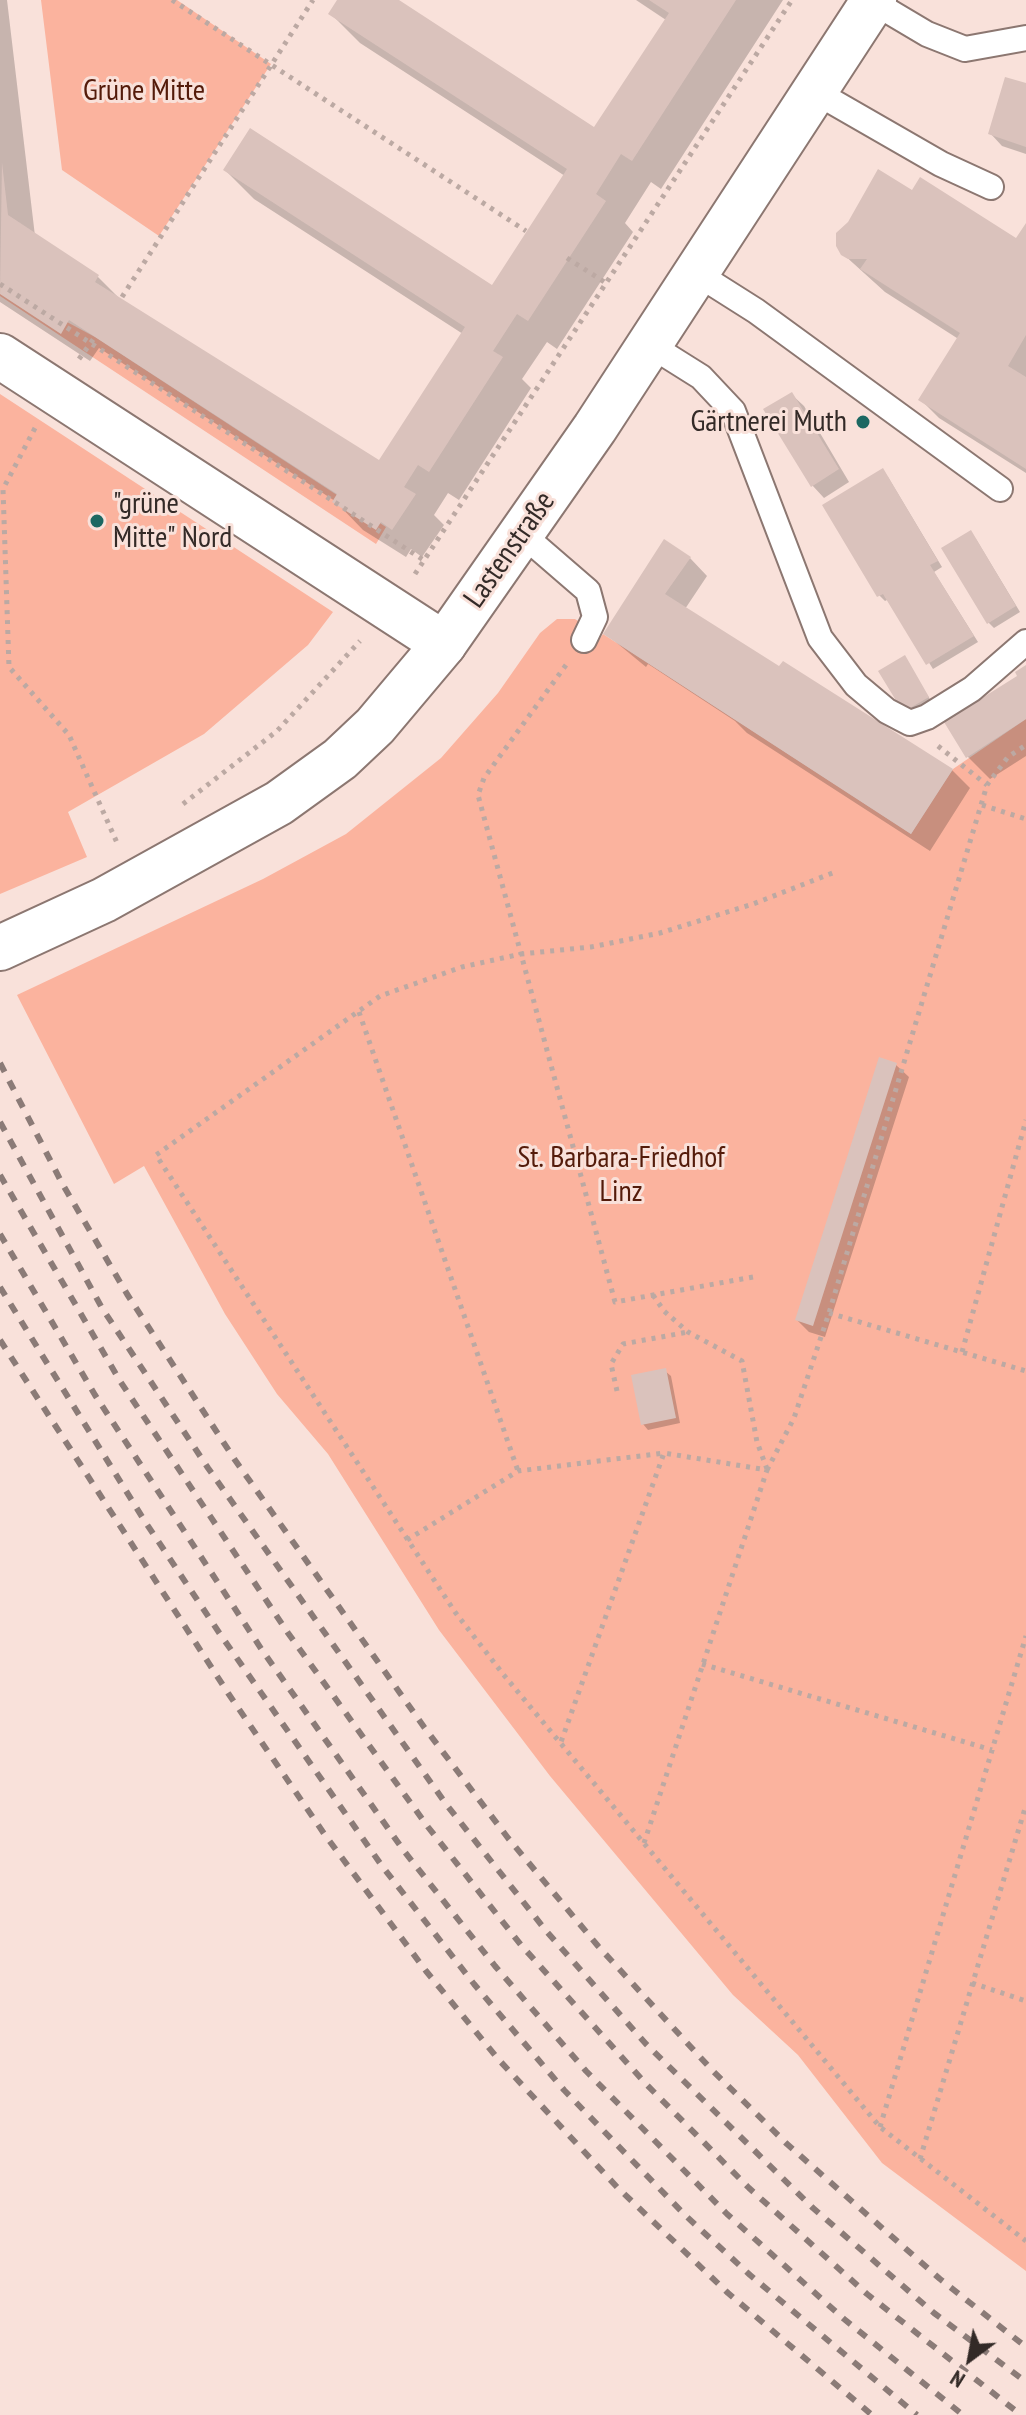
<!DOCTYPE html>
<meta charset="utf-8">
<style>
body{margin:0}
#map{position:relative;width:1026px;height:2415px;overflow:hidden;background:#f9e1da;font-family:"PT Sans Narrow",sans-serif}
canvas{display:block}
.north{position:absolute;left:930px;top:2319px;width:80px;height:80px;-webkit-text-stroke:6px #f9e1da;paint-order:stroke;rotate:212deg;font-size:22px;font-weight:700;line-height:32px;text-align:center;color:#332a27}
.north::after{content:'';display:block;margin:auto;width:28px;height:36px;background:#332a27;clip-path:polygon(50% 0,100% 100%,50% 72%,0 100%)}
</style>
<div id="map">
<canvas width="1026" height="2415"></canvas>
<div class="north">N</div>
</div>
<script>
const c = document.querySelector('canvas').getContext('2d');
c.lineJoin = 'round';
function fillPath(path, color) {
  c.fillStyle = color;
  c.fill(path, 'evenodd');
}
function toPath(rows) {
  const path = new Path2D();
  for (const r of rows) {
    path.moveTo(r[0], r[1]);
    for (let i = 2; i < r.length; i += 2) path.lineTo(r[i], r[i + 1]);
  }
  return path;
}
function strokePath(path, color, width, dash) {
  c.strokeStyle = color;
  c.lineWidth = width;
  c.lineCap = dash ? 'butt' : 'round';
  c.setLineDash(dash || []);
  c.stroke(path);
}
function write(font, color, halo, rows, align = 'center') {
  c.font = font + ' "PT Sans Narrow",sans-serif';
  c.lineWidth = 6;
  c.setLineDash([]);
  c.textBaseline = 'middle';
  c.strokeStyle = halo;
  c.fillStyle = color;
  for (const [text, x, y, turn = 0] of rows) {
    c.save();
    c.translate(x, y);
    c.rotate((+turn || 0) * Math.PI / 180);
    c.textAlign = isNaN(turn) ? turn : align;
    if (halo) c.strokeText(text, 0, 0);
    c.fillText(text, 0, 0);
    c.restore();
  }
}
fillPath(toPath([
 [41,0,177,0,271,64,159,236,62,170],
 [0,286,95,337,386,527,376,544,0,296],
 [0,394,333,612,308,645,204,734,68,812,87,857,0,894],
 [557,619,575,619,583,624,576,634,595,646,603,634,911,834,953,769,1026,719,1026,2271,882,2163,798,2055,733,1995,550,1776,439,1630,328,1454,277,1394,225,1314,144,1166,114,1184,17,995,263,879,346,834,441,758,498,693,540,633]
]), '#fbb39e');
fillPath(toPath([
 [0,0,7,0,35,236,98,277,123,302,379,462,463,334,254,199,225,170,493,288,565,176,360,43,331,14,340,0,395,0,595,130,666,20,636,0,783,0,661,189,651,182,625,223,633,232,557,349,547,342,522,379,531,388,459,500,448,493,434,515,444,525,422,557,411,549,406,557,363,530,335,501,99,348,90,361,0,302],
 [1026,85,1026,154,1002,146,990,133],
 [912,193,1016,241,1026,226,1026,473,939,418,921,400,960,340,885,292,843,254],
 [791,394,804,406,849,482,824,498,812,485],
 [888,477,942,567,934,572,978,642,933,669,889,599,885,601,879,595],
 [976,539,1020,612,994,628,988,622],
 [690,558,707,576,685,609,765,661,952,770,970,788,930,851,747,733,735,721,648,664,646,667,606,634],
 [904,658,933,704,911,717,905,711],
 [1026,667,1026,756,990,779,967,756],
 [896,1065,909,1077,825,1337,809,1332,797,1320],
 [665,1371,671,1376,680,1423,648,1430,643,1424]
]), '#0003');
fillPath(toPath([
 [337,0,399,0,594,127,669,13,649,0,736,0,632,161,621,154,596,194,606,201,528,321,517,314,493,351,503,357,429,472,418,465,404,487,416,494,392,530,381,522,376,530,332,502,337,494,69,320,61,334,0,294,2,163,8,215,99,275,95,282,379,460,465,327,223,170,250,128,492,285,567,169,328,14],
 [1005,77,1026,83,1026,147,988,134],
 [878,169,912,190,920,177,1016,238,1026,223,1026,335,1008,366,1026,377,1026,469,918,400,960,333,860,269,867,259,848,259,841,255,836,246,836,233,848,222],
 [792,392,839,469,811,487,763,409],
 [883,468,938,561,930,565,974,636,926,665,883,594,877,597,822,505],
 [971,530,1016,606,987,624,941,548],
 [664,539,691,557,665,594,779,666,783,661,953,769,911,834,603,634],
 [905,655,929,697,903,712,878,671],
 [1026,665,1026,719,966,758,944,722,1017,676,1015,672],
 [879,1057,897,1063,813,1326,795,1320],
 [666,1368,676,1418,641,1425,631,1375]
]), '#dac2bc');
const lane = toPath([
 [873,2,927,34,965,49,1026,38],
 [814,91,941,164,991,187],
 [696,273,756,311,1000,489],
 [650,345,701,377,733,411,820,638,856,685,887,711,910,723,927,717,972,689,1026,642],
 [522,534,588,591,595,617,584,640]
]);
const street = toPath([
 [0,356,444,644]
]);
const secondary = toPath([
 [0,948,104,900,279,803,340,759,375,726,444,644,595,428,874,0]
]);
strokePath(lane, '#8c7771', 28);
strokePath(street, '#8c7771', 48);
strokePath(secondary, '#8c7771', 48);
strokePath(toPath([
 [172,0,526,231],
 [567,258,606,283],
 [0,284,425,561],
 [122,297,313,0],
 [79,359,95,337],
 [35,428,3,489,9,667,69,735,118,845],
 [415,574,792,0],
 [566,665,484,778,478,795,521,954,462,967,380,996,156,1155,455,1612,503,1674,880,2127,1026,2241],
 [938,746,987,785],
 [183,804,277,731,360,641],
 [982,805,1026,819],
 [359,1012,518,1471],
 [753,1277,615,1302,521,954,591,947,660,933,753,904,835,872],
 [653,1295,664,1311,688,1332,742,1361,757,1442,767,1469],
 [829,1313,1026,1371],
 [962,1352,1026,1120],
 [617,1391,611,1364,623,1344,688,1332],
 [767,1470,794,1418,829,1313,987,785,1008,757,1026,745],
 [407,1540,518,1471,664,1453,561,1742],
 [702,1664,992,1750],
 [644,1843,767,1470,664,1453],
 [972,1983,1026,2001],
 [880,2127,1026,1636],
 [920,2159,1026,1805]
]), '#bca9a3', 5, [4, 6]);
strokePath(lane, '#fff', 24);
strokePath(street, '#fff', 44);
strokePath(secondary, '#fff', 44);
strokePath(toPath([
 [0,1063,63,1185,127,1294,235,1460,424,1727,508,1838,598,1946,712,2070,787,2144,940,2279,1026,2347],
 [0,1122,102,1308,208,1468,446,1804,547,1932,646,2044,813,2208,934,2313,1026,2382],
 [0,1175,120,1381,288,1633,428,1827,521,1945,646,2084,749,2188,867,2294,1021,2415],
 [0,1234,95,1395,262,1650,404,1851,495,1966,586,2071,727,2214,844,2319,963,2415],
 [0,1287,144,1520,220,1634,382,1866,474,1984,564,2090,686,2216,750,2275,917,2415],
 [0,1340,228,1693,325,1835,426,1971,499,2060,617,2187,728,2293,872,2415]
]), '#8b7b77', 6, [10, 10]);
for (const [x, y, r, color] of [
 [863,422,8,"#1c6862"],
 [97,521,8,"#1c6862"]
]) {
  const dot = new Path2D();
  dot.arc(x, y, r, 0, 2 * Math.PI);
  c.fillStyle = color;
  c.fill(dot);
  strokePath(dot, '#f9e1da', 3);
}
write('30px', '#541b0a', '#f9e1da', [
 ["Grüne Mitte",144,91],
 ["St. Barbara-Friedhof",621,1158],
 ["Linz",621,1192]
]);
write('30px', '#332a27', '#f9e1da', [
 ["Gärtnerei Muth",847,422],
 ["\"grüne",113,504,"left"],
 ["Mitte\" Nord",113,538,"left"]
], 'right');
write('30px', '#332a27', '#f9e1da', [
 ["Lastenstraße",510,550,-55]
]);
</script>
